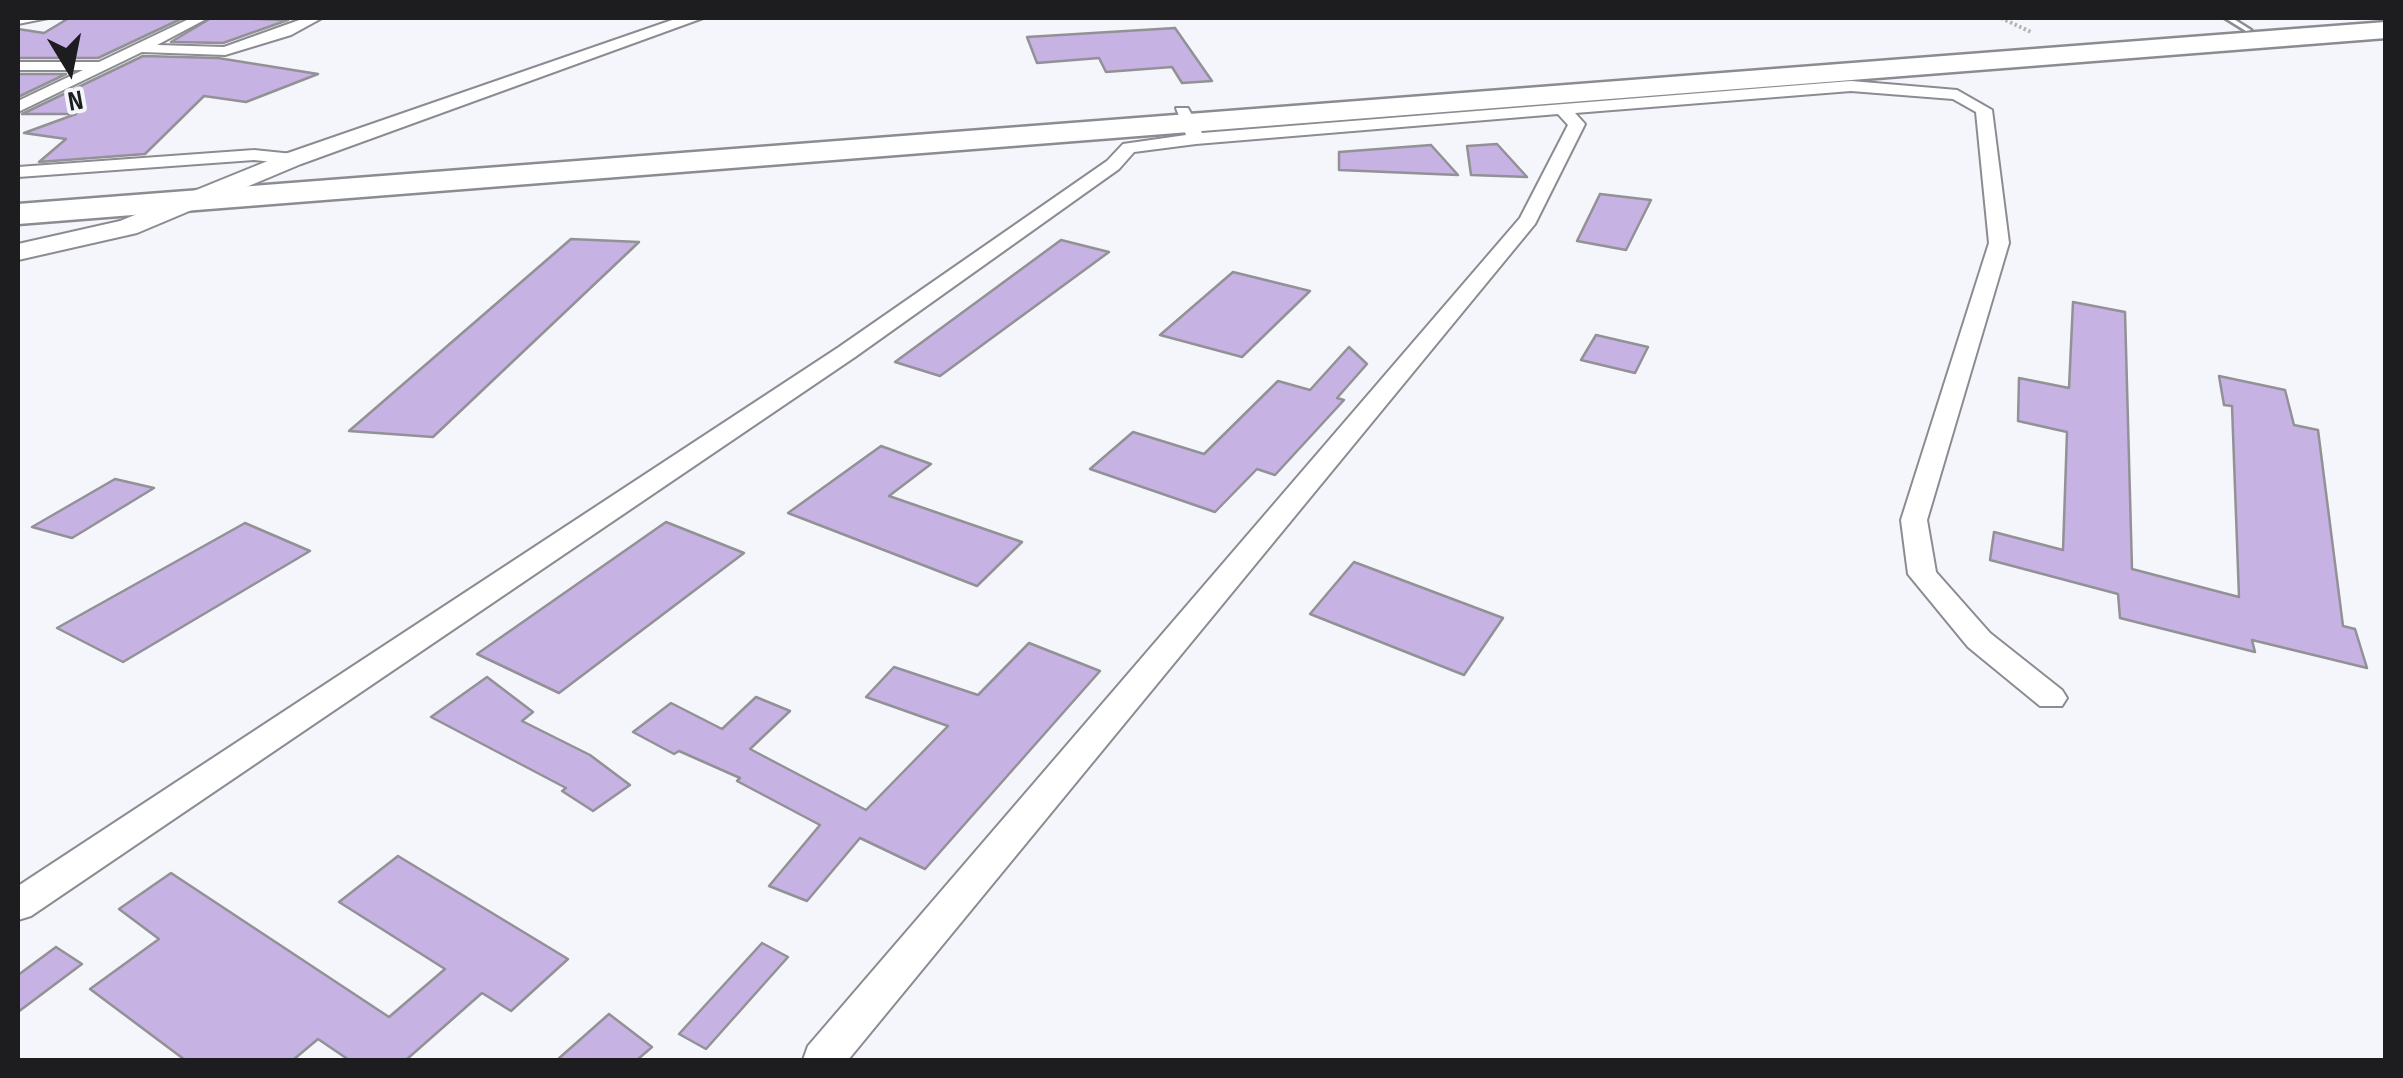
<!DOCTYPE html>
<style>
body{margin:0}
#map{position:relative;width:2403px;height:1078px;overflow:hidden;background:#f5f6fb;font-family:"Sofia Sans Condensed",sans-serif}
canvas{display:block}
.frame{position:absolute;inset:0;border:20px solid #1d1d1f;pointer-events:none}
.north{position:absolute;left:20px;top:20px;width:100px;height:100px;-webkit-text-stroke:8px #f5f6fb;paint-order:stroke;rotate:170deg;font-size:28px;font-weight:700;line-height:40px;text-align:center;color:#1d1d1f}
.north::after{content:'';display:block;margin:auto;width:35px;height:45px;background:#1d1d1f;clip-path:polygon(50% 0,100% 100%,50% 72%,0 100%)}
</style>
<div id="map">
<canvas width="2403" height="1078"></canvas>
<div class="frame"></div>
<div class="north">N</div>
</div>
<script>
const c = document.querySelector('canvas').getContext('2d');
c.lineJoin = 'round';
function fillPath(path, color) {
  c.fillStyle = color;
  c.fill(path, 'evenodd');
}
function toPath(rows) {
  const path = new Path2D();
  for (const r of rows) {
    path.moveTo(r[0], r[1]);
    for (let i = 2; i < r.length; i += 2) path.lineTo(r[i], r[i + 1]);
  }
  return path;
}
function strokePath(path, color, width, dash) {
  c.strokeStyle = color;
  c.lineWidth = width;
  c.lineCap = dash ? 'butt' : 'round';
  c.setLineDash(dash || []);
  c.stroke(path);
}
const building = toPath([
 [69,18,183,18,98,58,18,58,18,29,44,33,69,18],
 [211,18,227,18,288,20,223,43,171,42,211,18],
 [1175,28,1212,81,1182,83,1172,67,1106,72,1099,58,1037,63,1027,37,1175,28],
 [143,56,218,58,318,74,246,102,204,96,145,154,39,162,66,139,24,133,76,114,22,114,143,56],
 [18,74,66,74,18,97,18,74],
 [1497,144,1527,177,1471,175,1467,146,1497,144],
 [1431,145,1458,175,1339,170,1339,152,1431,145],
 [1600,194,1651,200,1626,250,1577,241,1600,194],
 [571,239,639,242,433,437,349,431,571,239],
 [1061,240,1109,252,940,376,895,362,1061,240],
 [1233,272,1310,291,1242,357,1160,335,1233,272],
 [2073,302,2125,312,2132,569,2239,597,2232,406,2224,405,2219,376,2285,390,2294,425,2318,430,2343,626,2355,629,2367,668,2252,640,2255,652,2120,618,2118,594,1990,560,1994,532,2063,550,2067,432,2018,421,2019,378,2069,388,2073,302],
 [1596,335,1648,347,1635,373,1581,360,1596,335],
 [1349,347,1367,364,1337,398,1344,400,1275,475,1257,469,1215,512,1090,469,1133,432,1204,454,1278,381,1310,390,1349,347],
 [881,446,931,464,889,496,1022,542,977,586,788,513,881,446],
 [115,479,154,488,72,538,32,527,115,479],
 [666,522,744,553,559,693,477,654,666,522],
 [245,523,310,551,123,662,57,628,245,523],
 [1354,562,1503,618,1464,675,1310,614,1354,562],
 [1029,643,1100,671,925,869,860,838,807,901,769,886,820,825,737,781,740,778,679,751,674,754,633,732,671,703,722,729,756,697,790,711,750,749,866,810,948,726,866,697,894,667,978,695,1029,643],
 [487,677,533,712,522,721,590,755,630,785,593,811,562,791,566,788,431,717,487,677],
 [398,856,568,959,511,1011,482,993,406,1060,349,1060,318,1039,293,1060,185,1060,90,989,159,939,119,909,171,873,389,1017,445,969,339,902,398,856],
 [762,943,788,957,706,1049,679,1034,762,943],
 [56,947,82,964,18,1012,18,975,56,947],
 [609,1014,652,1047,637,1060,557,1060,609,1014]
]);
fillPath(building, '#c6b2e3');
strokePath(building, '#929195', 2.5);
const lane = toPath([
 [2225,18,2232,18,2251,30,2246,31,2225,18]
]);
const street = toPath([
 [18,18,48,18,18,24,18,18],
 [191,18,208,18,157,45,224,47,305,18,322,18,291,35,225,55,142,52,18,112,18,101,83,70,18,70,18,62,99,62,191,18],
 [1851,81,1957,90,1992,110,2009,243,1927,520,1936,572,1990,633,2062,690,2067,698,2062,706,2040,706,1968,647,1908,574,1901,520,1989,243,1976,112,1953,99,1851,91,1575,113,1585,124,1535,224,848,1060,803,1060,808,1046,1520,218,1568,125,1558,114,1196,144,1134,152,1119,169,855,357,31,916,18,920,18,886,839,347,1107,161,1123,144,1186,135,1176,108,1188,108,1202,133,1851,81],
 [254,150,293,154,302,159,293,164,254,160,18,177,18,167,254,150]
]);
const secondary = toPath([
 [678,18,703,18,301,164,137,233,18,260,18,244,120,221,285,154,678,18]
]);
const highway = toPath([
 [2386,22,2386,38,18,224,18,204,2386,22]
]);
strokePath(lane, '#8b8c91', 5);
strokePath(street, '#8b8c91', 4);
strokePath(secondary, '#8b8c91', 4);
strokePath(highway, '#8b8c91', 5);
strokePath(toPath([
 [2001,18,2031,32]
]), '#b3b4b8', 4, [2.5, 2.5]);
fillPath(lane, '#fff');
fillPath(street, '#fff');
fillPath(secondary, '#fff');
fillPath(highway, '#fff');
</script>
